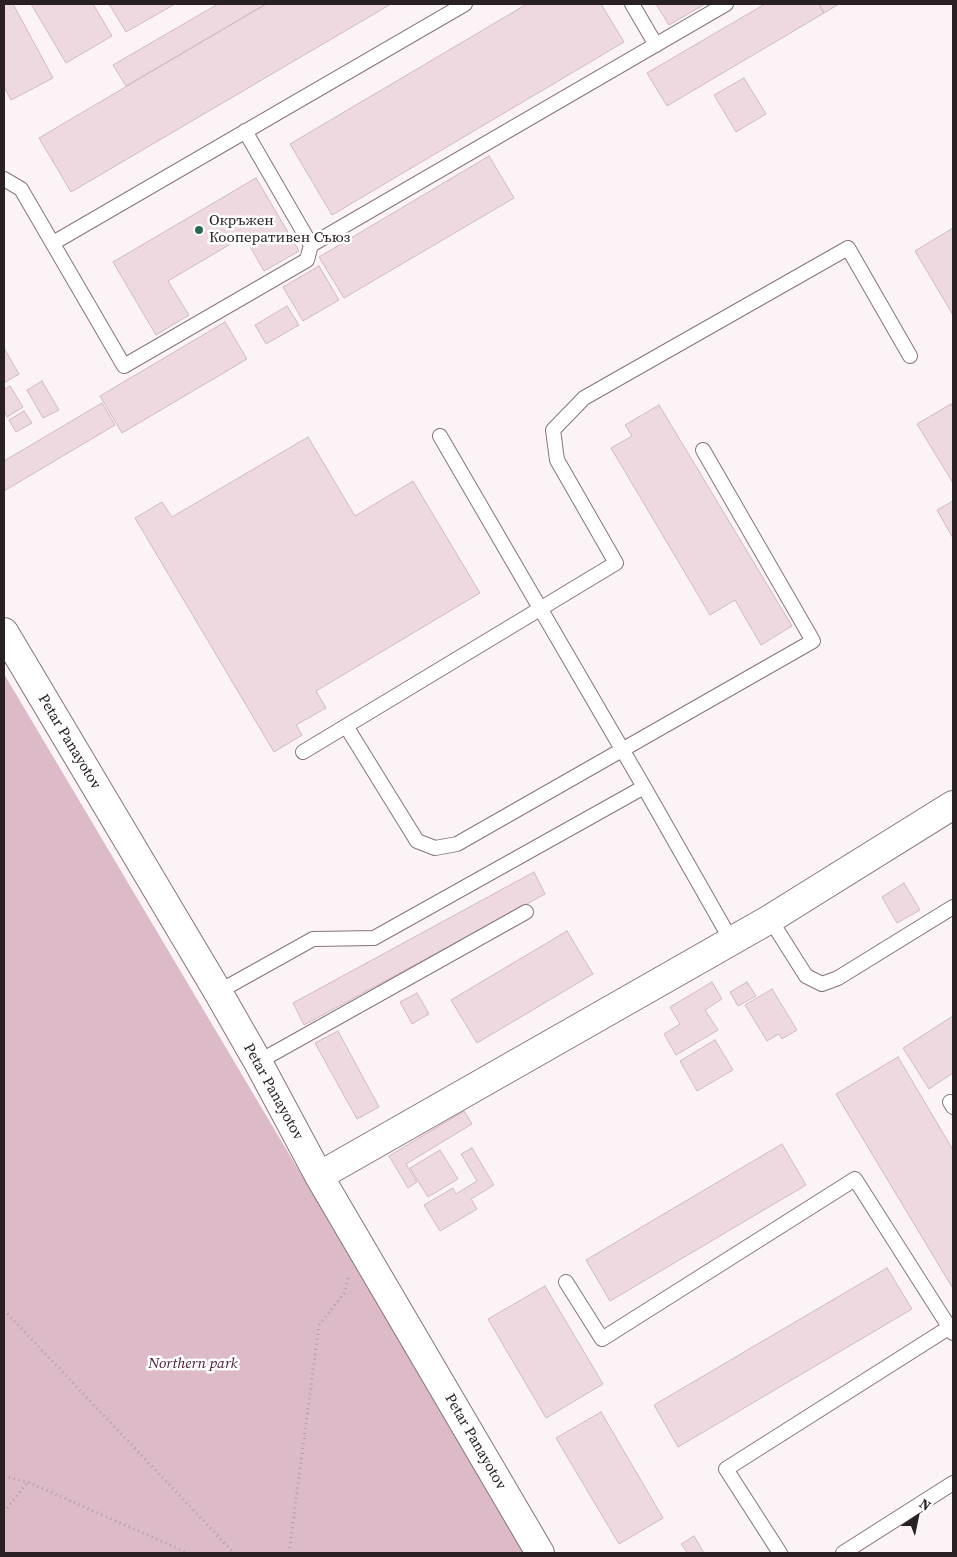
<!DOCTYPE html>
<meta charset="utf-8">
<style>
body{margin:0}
#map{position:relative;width:957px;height:1557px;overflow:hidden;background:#fcf3f6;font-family:"Source Serif 4",serif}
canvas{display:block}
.frame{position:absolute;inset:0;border:5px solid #282023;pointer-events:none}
.north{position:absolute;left:892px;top:1492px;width:50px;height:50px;-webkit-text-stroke:4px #fff;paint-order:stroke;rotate:34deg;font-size:14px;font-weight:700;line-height:20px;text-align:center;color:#282023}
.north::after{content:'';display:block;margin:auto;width:18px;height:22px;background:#282023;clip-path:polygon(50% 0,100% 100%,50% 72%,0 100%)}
</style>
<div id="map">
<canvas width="957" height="1557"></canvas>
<div class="frame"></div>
<div class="north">N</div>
</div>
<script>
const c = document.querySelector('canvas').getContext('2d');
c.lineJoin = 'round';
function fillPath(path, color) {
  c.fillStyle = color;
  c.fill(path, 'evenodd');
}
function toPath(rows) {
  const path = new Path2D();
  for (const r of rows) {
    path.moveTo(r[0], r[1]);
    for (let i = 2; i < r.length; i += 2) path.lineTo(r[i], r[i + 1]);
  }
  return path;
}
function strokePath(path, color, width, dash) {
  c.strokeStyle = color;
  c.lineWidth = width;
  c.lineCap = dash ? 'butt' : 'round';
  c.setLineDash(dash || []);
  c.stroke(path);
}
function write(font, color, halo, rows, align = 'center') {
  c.font = font + ' "Source Serif 4",serif';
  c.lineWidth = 5;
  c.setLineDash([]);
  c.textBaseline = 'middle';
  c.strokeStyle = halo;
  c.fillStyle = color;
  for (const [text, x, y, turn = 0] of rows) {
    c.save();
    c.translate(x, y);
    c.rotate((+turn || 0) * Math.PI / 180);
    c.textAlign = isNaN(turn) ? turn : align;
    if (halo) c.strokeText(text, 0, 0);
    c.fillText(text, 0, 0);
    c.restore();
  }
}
fillPath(toPath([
 [4,674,526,1553,4,1553]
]), '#ddbac7');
const building = toPath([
 [4,4,13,4,53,78,11,100,4,87,4,4],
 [31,4,93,4,112,36,66,63,31,4],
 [109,4,175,4,126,32,109,4],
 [218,4,266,4,126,86,113,65,218,4],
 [266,4,391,4,71,192,39,138,266,4],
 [527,4,601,4,624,42,332,215,290,144,527,4],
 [656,4,705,4,669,25,656,4],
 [765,4,819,4,824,13,667,106,647,73,765,4],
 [819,4,839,4,824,13,819,4],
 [744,78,766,114,736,132,714,95,744,78],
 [489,156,514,198,344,298,319,257,489,156],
 [256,178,299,251,264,271,244,236,168,281,189,315,156,335,113,262,256,178],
 [953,228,953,315,915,251,953,228],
 [319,266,339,300,303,321,283,287,319,266],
 [287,306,299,325,266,344,255,325,287,306],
 [225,322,247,359,122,433,100,396,225,322],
 [4,348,19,374,4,383,4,348],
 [42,381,59,410,43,418,27,390,42,381],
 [10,386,23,407,7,417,4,410,4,390,10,386],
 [102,403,115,425,4,491,4,461,102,403],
 [951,404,953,408,953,483,917,424,951,404],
 [659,405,792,626,761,645,735,600,710,615,611,448,632,436,625,425,659,405],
 [24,411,32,423,16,432,9,420,24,411],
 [308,437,355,516,413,481,480,593,316,691,326,708,296,725,302,735,274,752,135,518,162,502,172,517,308,437],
 [953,501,953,538,937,510,953,501],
 [534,872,545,894,304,1025,293,1003,534,872],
 [904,883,920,910,897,923,882,897,904,883],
 [567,931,593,974,477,1043,451,1000,567,931],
 [712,982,722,999,705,1010,718,1030,676,1055,664,1034,680,1024,670,1007,712,982],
 [747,982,756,996,738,1006,730,992,747,982],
 [772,989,797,1030,782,1039,779,1034,767,1041,745,1005,772,989],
 [417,993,429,1014,412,1024,400,1002,417,993],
 [953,1016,953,1073,929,1089,903,1048,953,1016],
 [338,1031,379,1107,357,1119,315,1043,338,1031],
 [715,1040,733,1070,697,1091,680,1061,715,1040],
 [898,1057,953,1150,953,1286,952,1287,836,1094,898,1057],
 [464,1111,472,1124,406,1164,417,1182,408,1188,389,1156,464,1111],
 [782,1144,806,1185,610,1301,586,1260,782,1144],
 [472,1148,494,1185,471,1199,477,1209,440,1231,424,1205,453,1188,456,1194,477,1181,461,1154,472,1148],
 [440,1150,458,1179,428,1197,410,1168,440,1150],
 [887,1268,912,1309,678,1447,654,1405,887,1268],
 [545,1286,603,1384,546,1418,488,1319,545,1286],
 [601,1412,663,1518,619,1544,556,1438,601,1412],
 [694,1536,704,1553,685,1553,687,1552,681,1544,694,1536]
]);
fillPath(building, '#efd9e1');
strokePath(building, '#cfb9c1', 1);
const lane = toPath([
 [632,4,656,45],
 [245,131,311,245],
 [4,179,21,189,124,366,307,260,311,245,726,4],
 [53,243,465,4],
 [440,436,644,787,731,940],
 [346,726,417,841,435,848,457,844,813,641,703,450],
 [303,752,616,563,557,460,553,430,584,398,848,248,910,356],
 [770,919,806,976,822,984,838,978,953,907],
 [218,992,313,939,374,938,644,787],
 [258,1062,526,912],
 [950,1102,953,1107],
 [566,1282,602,1339,855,1179,953,1333],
 [780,1553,726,1469,953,1325],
 [843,1553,953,1483]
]);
const street = toPath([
 [4,632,218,992,258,1062,319,1176,540,1553],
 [319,1176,770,919,953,805]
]);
strokePath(lane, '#87747b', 16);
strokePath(street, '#87747b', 30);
strokePath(toPath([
 [4,1310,234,1553],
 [4,1476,28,1482,188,1553],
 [4,1512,28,1482],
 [289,1553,319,1325,345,1292,348,1277]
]), '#a9a0a3', 3, [1, 4]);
strokePath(lane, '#fff', 14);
strokePath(street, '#fff', 28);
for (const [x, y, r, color] of [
 [199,230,5,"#2d6751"]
]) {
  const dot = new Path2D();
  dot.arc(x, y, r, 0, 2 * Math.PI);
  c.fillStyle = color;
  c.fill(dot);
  strokePath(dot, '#fff', 2);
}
write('15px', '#282023', '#fff', [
 ["Окръжен",209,221],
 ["Кооперативен Съюз",209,238]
], 'left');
write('15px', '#282023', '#fff', [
 ["Petar Panayotov",69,742,59],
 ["Petar Panayotov",273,1092,61],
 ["Petar Panayotov",475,1442,60]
]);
write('italic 15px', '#4d1530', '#fff', [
 ["Northern park",193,1364]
]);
</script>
